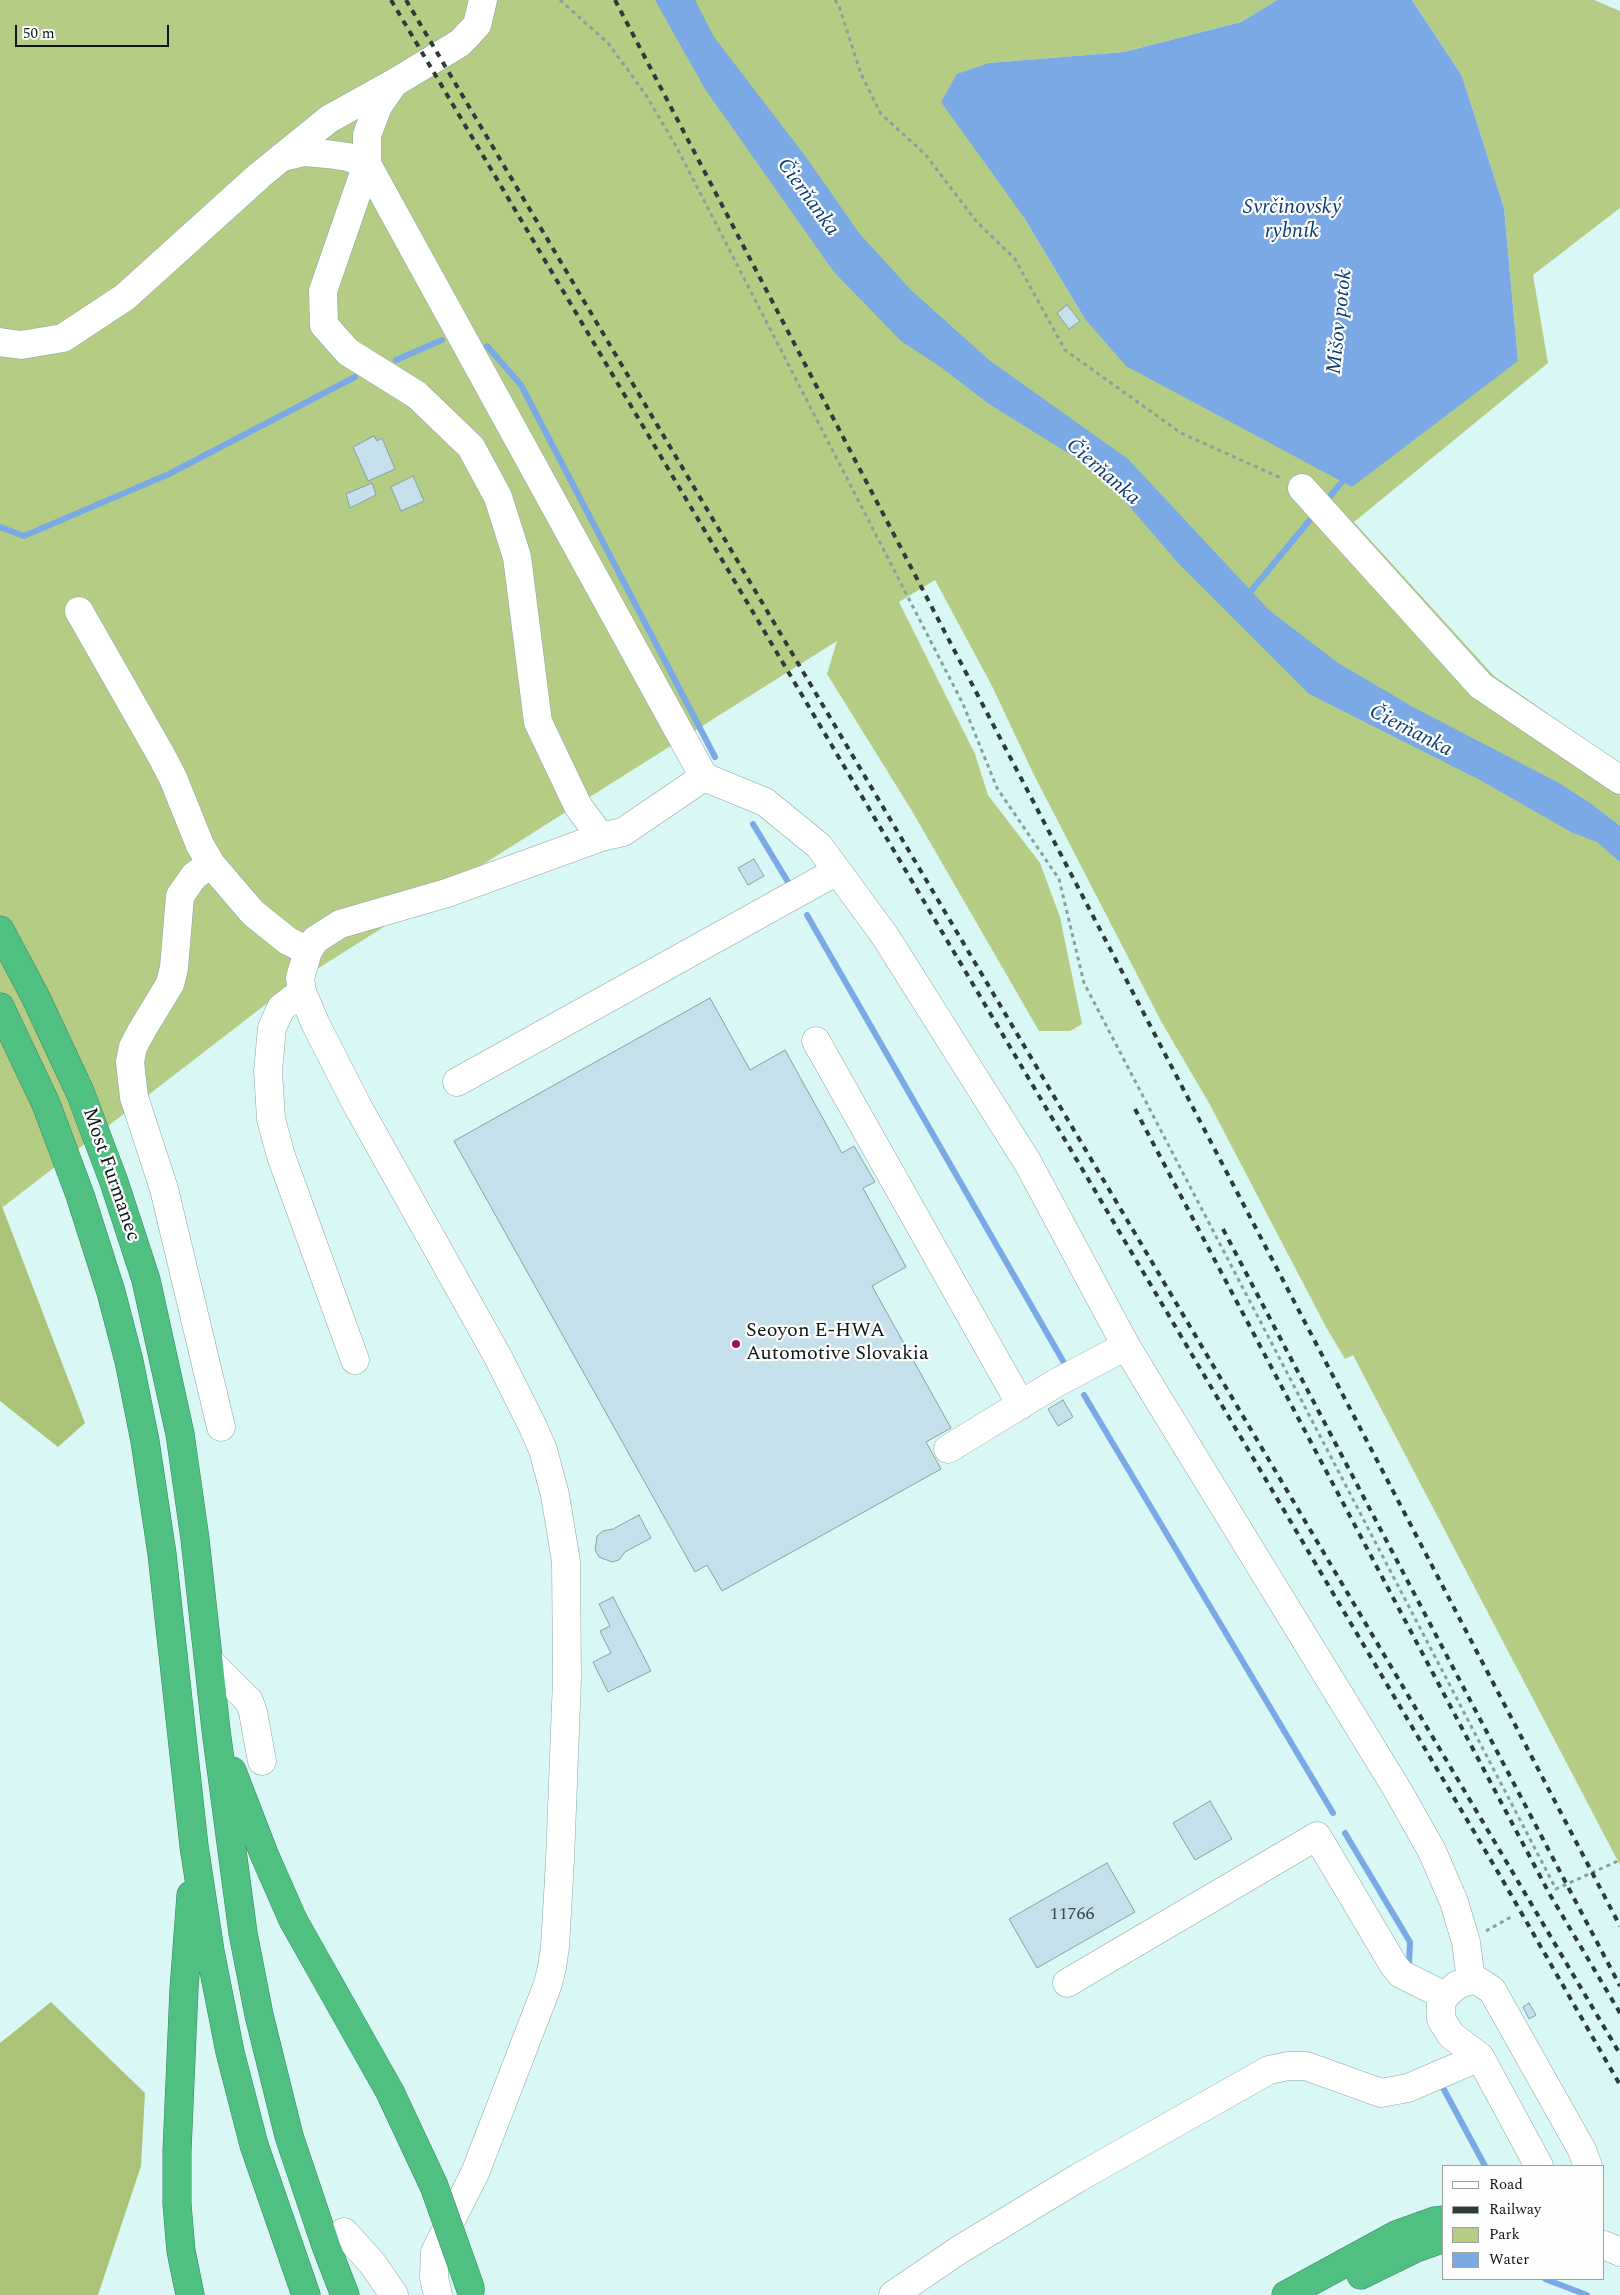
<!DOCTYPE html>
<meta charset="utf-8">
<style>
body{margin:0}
#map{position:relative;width:1620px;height:2295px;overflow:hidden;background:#d9f8f5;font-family:Spectral,serif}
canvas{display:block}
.legend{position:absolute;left:1442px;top:2165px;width:162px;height:115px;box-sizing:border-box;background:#fefefe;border:1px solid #9da2a1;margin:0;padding:6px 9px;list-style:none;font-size:15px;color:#0c1716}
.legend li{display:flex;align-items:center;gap:10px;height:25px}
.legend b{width:25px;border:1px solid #9da2a1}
.scale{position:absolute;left:15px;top:25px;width:154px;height:22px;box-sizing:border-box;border:2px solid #0c1716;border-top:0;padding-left:6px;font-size:15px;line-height:18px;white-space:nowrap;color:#0c1716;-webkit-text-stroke:4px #fefefe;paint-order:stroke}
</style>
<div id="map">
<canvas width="1620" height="2295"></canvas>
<ul class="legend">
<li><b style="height:6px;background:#fff"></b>Road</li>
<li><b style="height:6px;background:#2d3b3a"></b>Railway</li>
<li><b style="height:14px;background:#b5cc85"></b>Park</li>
<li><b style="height:14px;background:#7aa9e6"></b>Water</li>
</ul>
<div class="scale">50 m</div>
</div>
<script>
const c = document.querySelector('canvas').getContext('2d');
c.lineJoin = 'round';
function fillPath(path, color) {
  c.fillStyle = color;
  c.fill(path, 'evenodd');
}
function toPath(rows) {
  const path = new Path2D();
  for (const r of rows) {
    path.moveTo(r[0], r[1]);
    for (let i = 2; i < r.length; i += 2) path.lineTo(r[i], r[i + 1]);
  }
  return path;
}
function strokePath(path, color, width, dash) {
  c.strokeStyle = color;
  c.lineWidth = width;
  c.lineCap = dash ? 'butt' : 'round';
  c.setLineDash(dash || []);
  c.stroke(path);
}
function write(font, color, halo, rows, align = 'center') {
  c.font = font + ' Spectral,serif';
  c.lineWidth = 4.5;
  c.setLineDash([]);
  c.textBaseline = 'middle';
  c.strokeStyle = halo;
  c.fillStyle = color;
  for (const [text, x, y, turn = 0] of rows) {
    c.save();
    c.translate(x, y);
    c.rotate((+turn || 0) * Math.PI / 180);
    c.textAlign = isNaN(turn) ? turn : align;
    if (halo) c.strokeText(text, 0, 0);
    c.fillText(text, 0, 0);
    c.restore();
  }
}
fillPath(toPath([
 [0,0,1277,0,1241,22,1124,52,989,63,1023,216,1085,319,1518,361,1504,208,1462,76,1412,0,1594,0,1620,11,1620,208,1533,275,1548,363,1354,522,1494,676,1620,764,1620,1865,1353,1355,1345,1359,1326,1327,1209,1103,1162,1023,1033,773,992,686,935,580,899,602,975,754,988,795,1040,863,1060,917,1082,1024,1070,1031,1039,1031,912,811,827,674,837,641,287,988,3,1207,0,1201]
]), '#b5cc85');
fillPath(toPath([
 [0,1201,85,1423,58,1447,0,1401],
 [51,2002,145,2093,141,2166,98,2295,0,2295,0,2043]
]), '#abc379');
fillPath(toPath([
 [655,0,695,0,714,37,806,157,859,233,911,290,989,360,1128,459,1269,610,1338,663,1413,707,1559,783,1590,803,1620,826,1620,862,1597,842,1571,832,1480,780,1309,694,1179,564,1110,484,1079,460,989,404,942,368,901,341,834,272,705,89],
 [1277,0,1412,0,1462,76,1504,208,1518,361,1352,487,1126,366,1085,319,1023,216,941,102,957,74,989,63,1124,52,1241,22]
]), '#7aa9e6');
strokePath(toPath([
 [487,346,521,385,715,757],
 [396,360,442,340],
 [1331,495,1342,482,1342,474],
 [0,527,24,536,169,474,355,377],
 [1246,597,1309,521],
 [753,824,788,882],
 [807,915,1063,1361],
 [1084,1395,1333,1813],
 [1345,1833,1410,1942,1409,1964],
 [1441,2084,1485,2166],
 [1545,2279,1587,2295]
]), '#7aa9e6', 6);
const building = toPath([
 [1067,305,1080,321,1069,329,1057,313,1067,305],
 [374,436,377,441,382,438,395,469,368,481,353,447,374,436],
 [413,476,424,501,401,511,391,487,413,476],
 [372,483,376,495,350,508,346,494,372,483],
 [754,859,764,876,748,885,738,868,754,859],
 [710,998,750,1070,785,1050,842,1153,854,1146,875,1182,863,1188,906,1267,872,1286,951,1428,926,1442,941,1469,722,1591,707,1565,695,1572,454,1141,710,998],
 [1063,1400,1073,1417,1058,1426,1048,1409,1063,1400],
 [639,1515,651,1538,625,1552,619,1560,612,1562,599,1557,595,1550,597,1536,603,1531,613,1529,639,1515],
 [613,1597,651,1671,608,1692,593,1662,611,1653,600,1631,610,1626,599,1604,613,1597],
 [1210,1801,1232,1839,1195,1860,1173,1823,1210,1801],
 [1107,1863,1135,1912,1037,1968,1009,1919,1107,1863],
 [1529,2003,1536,2015,1529,2019,1523,2007,1529,2003]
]);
fillPath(building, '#c5e0ea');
strokePath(building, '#86a0aa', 1);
const minor = toPath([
 [394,83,378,106,367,135,367,164,323,291,324,325,348,352,417,395,471,447,498,497,517,557,538,722,578,806,601,837,623,832,704,777],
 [282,157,304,152,327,154,348,157,367,164,704,777,765,802,819,846,885,936,1028,1163,1126,1346,1155,1394,1397,1789,1432,1851,1454,1902,1466,1942,1471,1980],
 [0,342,21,345,63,338,125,297,260,175,329,119,394,83,460,43,477,25,483,0],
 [1302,488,1481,686,1620,780],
 [79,611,161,755,173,778,200,845,211,864,253,913,288,941,308,951],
 [211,864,194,876,180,896,174,968,170,984,142,1030,133,1047,130,1062,134,1097,164,1189,221,1427],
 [302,992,281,1008,272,1028,268,1071,271,1119,281,1156,355,1360],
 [816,1041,1021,1405],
 [457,1082,837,871],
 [948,1449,1056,1383,1126,1346],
 [210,1662,249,1701,253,1712,262,1761],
 [1067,1983,1317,1836,1393,1964,1401,1974,1445,1996],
 [1539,2166,1480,2057,1451,2035,1441,2019,1441,2004,1445,1996,1457,1985,1471,1980,1478,1981,1492,1990,1582,2150,1588,2166],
 [344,2232,372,2263,394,2295],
 [1604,2245,1620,2252],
 [438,2295,434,2278,435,2252,475,2173,548,1984,552,1967,555,1947,560,1860,567,1679,566,1561,555,1495,543,1450,533,1427,498,1357,358,1107,316,1025,302,992,300,978,308,951,315,940,340,924,447,893,601,837],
 [893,2295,959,2250,1078,2178,1269,2070,1288,2066,1306,2066,1381,2093,1408,2088,1480,2057]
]);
const highway = toPath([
 [0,930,35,996,80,1092,114,1182,146,1280,180,1434,195,1539,216,1730,243,1933,259,2015,289,2136,326,2246,345,2295],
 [0,1007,46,1104,80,1195,111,1292,129,1361,145,1441,162,1554,194,1846,210,1951,230,2052,254,2145,306,2295],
 [232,1771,264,1854,293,1920],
 [1361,2275,1416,2248,1444,2238],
 [190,2295,181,2251,177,2204,177,2151,184,1989,191,1895],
 [1286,2295,1396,2235,1435,2221,1444,2220]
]);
strokePath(minor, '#89a6a3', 29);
strokePath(highway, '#38855c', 29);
strokePath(toPath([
 [560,0,608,43,646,95,677,148,963,704,997,788,1059,879,1084,983,1556,1889,1620,1860],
 [835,0,839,6,861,74,881,114,925,154,976,221,1015,259,1065,350,1181,433,1281,478],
 [1486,1931,1511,1917]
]), '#89a09e', 3, [4, 4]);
strokePath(minor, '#fff', 28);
strokePath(highway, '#50c082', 28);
strokePath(toPath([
 [391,0,1502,1879,1620,2085],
 [406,0,1620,2054],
 [615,0,1620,1926],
 [1135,1109,1549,1893,1620,2013],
 [1223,1229,1620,1986]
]), '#2d3b3a', 4, [6, 6]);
const highwayBridge = toPath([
 [293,1920,390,2092,434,2186,471,2290]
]);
strokePath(highwayBridge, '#38855c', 29, []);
strokePath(highwayBridge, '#50c082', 28);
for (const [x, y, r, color] of [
 [736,1344,5,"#9c1060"]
]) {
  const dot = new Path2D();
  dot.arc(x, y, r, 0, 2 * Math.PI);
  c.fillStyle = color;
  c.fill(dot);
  strokePath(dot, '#fefefe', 2);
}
write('18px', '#3a494b', null, [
 ["11766",1072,1915]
]);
write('20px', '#0c1716', '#fefefe', [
 ["Most Furmanec",110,1175,71]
]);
write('20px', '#0c1716', '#fefefe', [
 ["Seoyon E-HWA",746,1332],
 ["Automotive Slovakia",746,1355]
], 'left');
write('italic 21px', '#0a3c72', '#fefefe', [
 ["Čierňanka",807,198,54],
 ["Svrčinovský",1292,209],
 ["rybník",1292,233],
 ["Mišov potok",1341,322,-84],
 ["Čierňanka",1102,473,41],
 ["Čierňanka",1410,732,27]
]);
</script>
